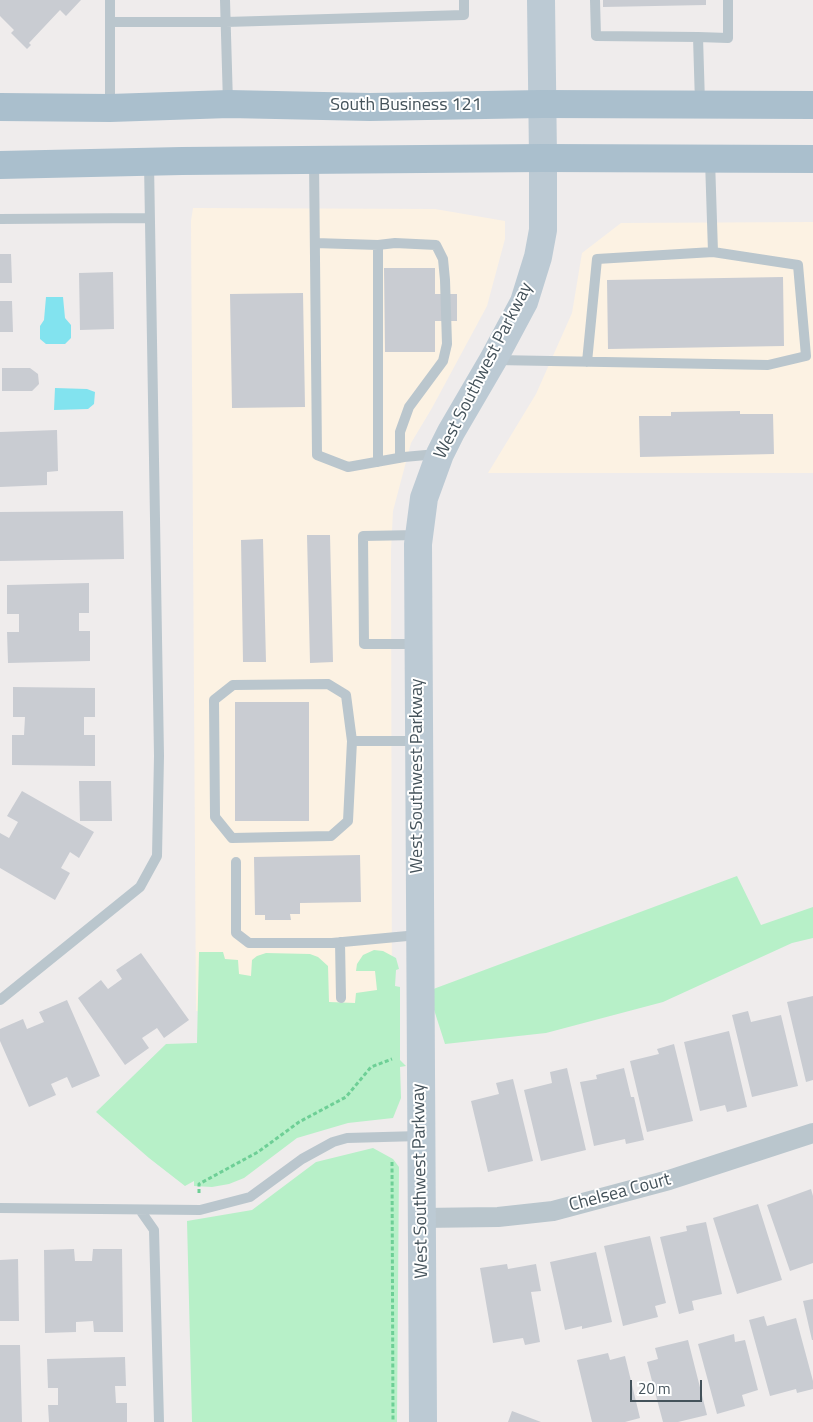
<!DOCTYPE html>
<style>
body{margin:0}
#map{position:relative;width:813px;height:1422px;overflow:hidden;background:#efecec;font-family:"Titillium Web",sans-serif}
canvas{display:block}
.scale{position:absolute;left:630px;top:1380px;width:72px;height:22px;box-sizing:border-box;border:2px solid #44525a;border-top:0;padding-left:6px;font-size:15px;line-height:18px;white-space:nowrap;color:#44525a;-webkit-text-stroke:4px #fff;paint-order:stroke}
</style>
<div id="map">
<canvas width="813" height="1422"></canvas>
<div class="scale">20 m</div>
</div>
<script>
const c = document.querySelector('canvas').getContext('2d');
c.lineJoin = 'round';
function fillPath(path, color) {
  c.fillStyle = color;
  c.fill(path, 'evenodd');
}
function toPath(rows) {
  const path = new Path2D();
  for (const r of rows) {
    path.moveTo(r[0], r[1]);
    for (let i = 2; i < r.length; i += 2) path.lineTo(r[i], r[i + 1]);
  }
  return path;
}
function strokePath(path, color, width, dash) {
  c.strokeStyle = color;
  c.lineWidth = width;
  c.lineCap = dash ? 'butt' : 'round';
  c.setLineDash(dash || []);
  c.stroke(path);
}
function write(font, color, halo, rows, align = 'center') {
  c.font = font + ' "Titillium Web",sans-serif';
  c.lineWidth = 4;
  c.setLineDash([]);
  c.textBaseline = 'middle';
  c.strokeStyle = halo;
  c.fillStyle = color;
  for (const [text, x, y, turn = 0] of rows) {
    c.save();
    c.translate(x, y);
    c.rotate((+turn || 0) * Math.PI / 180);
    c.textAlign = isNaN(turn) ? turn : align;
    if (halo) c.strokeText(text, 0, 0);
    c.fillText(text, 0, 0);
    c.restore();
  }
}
fillPath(toPath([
 [193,208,435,209,505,221,505,239,487,306,432,408,411,443,393,511,391,550,392,1007,196,1011,191,221],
 [813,222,813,473,488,473,536,394,572,313,582,253,621,223]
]), '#fcf2e3');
fillPath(toPath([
 [737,876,761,925,813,907,813,938,792,943,663,1002,546,1033,445,1044,428,991],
 [374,950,383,951,396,958,399,969,396,970,395,986,400,987,400,1060,406,1066,400,1067,401,1098,393,1118,348,1123,297,1138,244,1178,229,1184,212,1187,194,1186,194,1181,185,1186,149,1158,96,1112,166,1044,197,1043,199,952,223,952,225,959,238,960,239,974,251,976,252,960,257,956,266,953,310,954,318,957,328,966,329,1002,355,1003,356,993,377,990,375,971,356,971,357,964,363,955],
 [373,1148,393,1159,399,1167,397,1422,192,1422,187,1221,252,1210,316,1162]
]), '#b7f0c8');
fillPath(toPath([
 [46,297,63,297,65,318,71,325,71,338,65,344,46,344,40,339,40,326,44,320],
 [55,388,87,389,95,392,94,404,88,409,54,410]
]), '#82e3ef');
fillPath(toPath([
 [0,0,81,0,66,16,60,10,29,43,31,45,27,49,11,33,14,30,0,16],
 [603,0,706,0,706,5,603,7],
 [0,254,11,254,12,283,0,283],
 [384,268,435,268,435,294,457,294,457,321,435,321,435,352,385,352],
 [113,272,114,329,80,330,79,273],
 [783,277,784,346,608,349,607,280],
 [303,293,305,407,232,408,230,294],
 [0,301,12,301,13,332,0,332],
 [2,368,30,368,38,374,39,384,32,391,2,391],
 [740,411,740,414,773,414,774,454,640,457,639,416,671,416,671,412],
 [57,430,58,471,47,472,47,485,0,487,0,432],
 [123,511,124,559,0,561,0,512],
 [307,535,330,535,333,662,310,663],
 [263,539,266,662,243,662,241,540],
 [89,583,89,613,79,613,79,631,90,631,90,661,8,663,7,632,19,632,19,614,7,614,7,585],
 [13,687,95,688,95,717,84,717,84,735,95,735,95,766,12,765,12,735,24,735,25,717,13,717],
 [235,702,309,702,309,821,235,821],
 [79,781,111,781,112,821,80,821],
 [22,791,94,832,79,858,70,852,61,868,70,873,55,900,0,868,0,833,9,838,18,822,7,816],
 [360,855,361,902,300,903,300,914,290,914,291,920,265,920,265,915,255,915,254,857],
 [141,953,189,1020,164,1038,157,1028,142,1038,149,1048,125,1065,78,998,101,980,108,989,122,979,116,970],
 [813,996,813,1080,806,1082,787,1002],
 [67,1000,100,1076,72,1088,67,1077,51,1084,56,1095,29,1107,0,1041,0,1029,23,1019,27,1029,44,1022,39,1012],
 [748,1011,751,1022,781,1015,798,1086,752,1097,732,1015],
 [729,1031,747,1107,727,1112,725,1105,700,1111,684,1042],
 [674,1044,693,1121,647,1132,630,1061,659,1054,657,1049],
 [567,1068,586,1150,541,1161,524,1090,552,1083,550,1072],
 [624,1068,631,1097,634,1097,644,1140,626,1144,625,1139,594,1146,580,1082,597,1079,596,1075],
 [513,1079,533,1161,488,1172,471,1101,499,1094,496,1083],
 [811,1189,813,1196,813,1263,790,1271,767,1205],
 [758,1204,782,1280,737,1294,713,1218],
 [706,1222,722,1294,692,1301,694,1310,679,1314,660,1237,687,1231,686,1226],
 [650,1236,666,1303,655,1306,658,1317,623,1326,604,1246],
 [74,1249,75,1261,92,1261,93,1249,122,1249,123,1332,94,1332,93,1321,76,1322,76,1332,45,1333,44,1250],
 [596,1252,612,1322,582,1329,582,1326,565,1330,550,1262],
 [18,1259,19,1321,0,1321,0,1260],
 [507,1264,508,1269,536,1264,541,1291,531,1292,540,1342,525,1345,523,1338,493,1343,480,1268],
 [813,1299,813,1340,812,1340,803,1301],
 [764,1316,767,1326,796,1318,813,1381,813,1389,797,1393,796,1389,770,1396,749,1320],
 [734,1334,735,1342,745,1340,758,1390,742,1395,745,1406,717,1414,698,1344],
 [688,1340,707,1415,678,1422,663,1422,647,1362,658,1359,655,1348],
 [0,1345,20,1345,22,1422,0,1422],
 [608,1353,610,1360,625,1356,640,1418,625,1422,592,1422,577,1360],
 [125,1357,126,1386,115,1386,116,1403,127,1403,127,1422,49,1422,48,1405,58,1405,58,1388,48,1388,47,1359],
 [512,1411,541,1422,508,1422]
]), '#c9ccd2');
strokePath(toPath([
 [392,1162,393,1422],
 [199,1193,199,1184,258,1152,299,1122,346,1097,371,1067,392,1059]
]), '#6ecf96', 3, [4, 2.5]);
strokePath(toPath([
 [110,0,110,22],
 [225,0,228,103],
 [595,0,596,36,698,37],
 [700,103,698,37,728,38,728,0],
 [110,107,110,22,226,22,464,15,464,0],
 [314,160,317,455,348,467,404,457,437,454],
 [0,219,150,218],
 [315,243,378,245,378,462],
 [378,245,395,243,436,245,443,259,445,280,447,344,443,361,409,407,400,432,400,458],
 [496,360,768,365,806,356,798,265,713,252,710,160],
 [587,362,597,259,713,252],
 [417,644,364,644,363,536,418,535],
 [328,684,346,695,352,741,348,821,331,836,232,838,215,817,214,700,233,685,328,684],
 [352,741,418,741],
 [236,862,236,933,249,943,332,943,418,935],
 [340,942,341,998],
 [0,1000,140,887,157,856,159,756,149,163],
 [0,1208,200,1210,250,1197,302,1159,333,1142,347,1138,420,1136],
 [140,1210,154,1230,159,1422]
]), '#bac6cd', 10);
strokePath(toPath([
 [421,1218,498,1217,553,1211,669,1180,813,1133]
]), '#bac6cd', 20);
strokePath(toPath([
 [423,1422,418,544,424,498,440,454,451,432,493,360,524,302,538,257,543,230,543,158,541,0]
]), '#bccad4', 28);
strokePath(toPath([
 [0,107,110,108,229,104,370,107,542,104,813,105],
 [0,165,182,161,543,158,813,159]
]), '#aabfcd', 28);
write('18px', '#44525a', '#fff', [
 ["South Business 121",406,106],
 ["West Southwest Parkway",484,371,-63],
 ["West Southwest Parkway",418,776,-90],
 ["West Southwest Parkway",421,1181,-91],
 ["Chelsea Court",620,1193,-15]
]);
</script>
